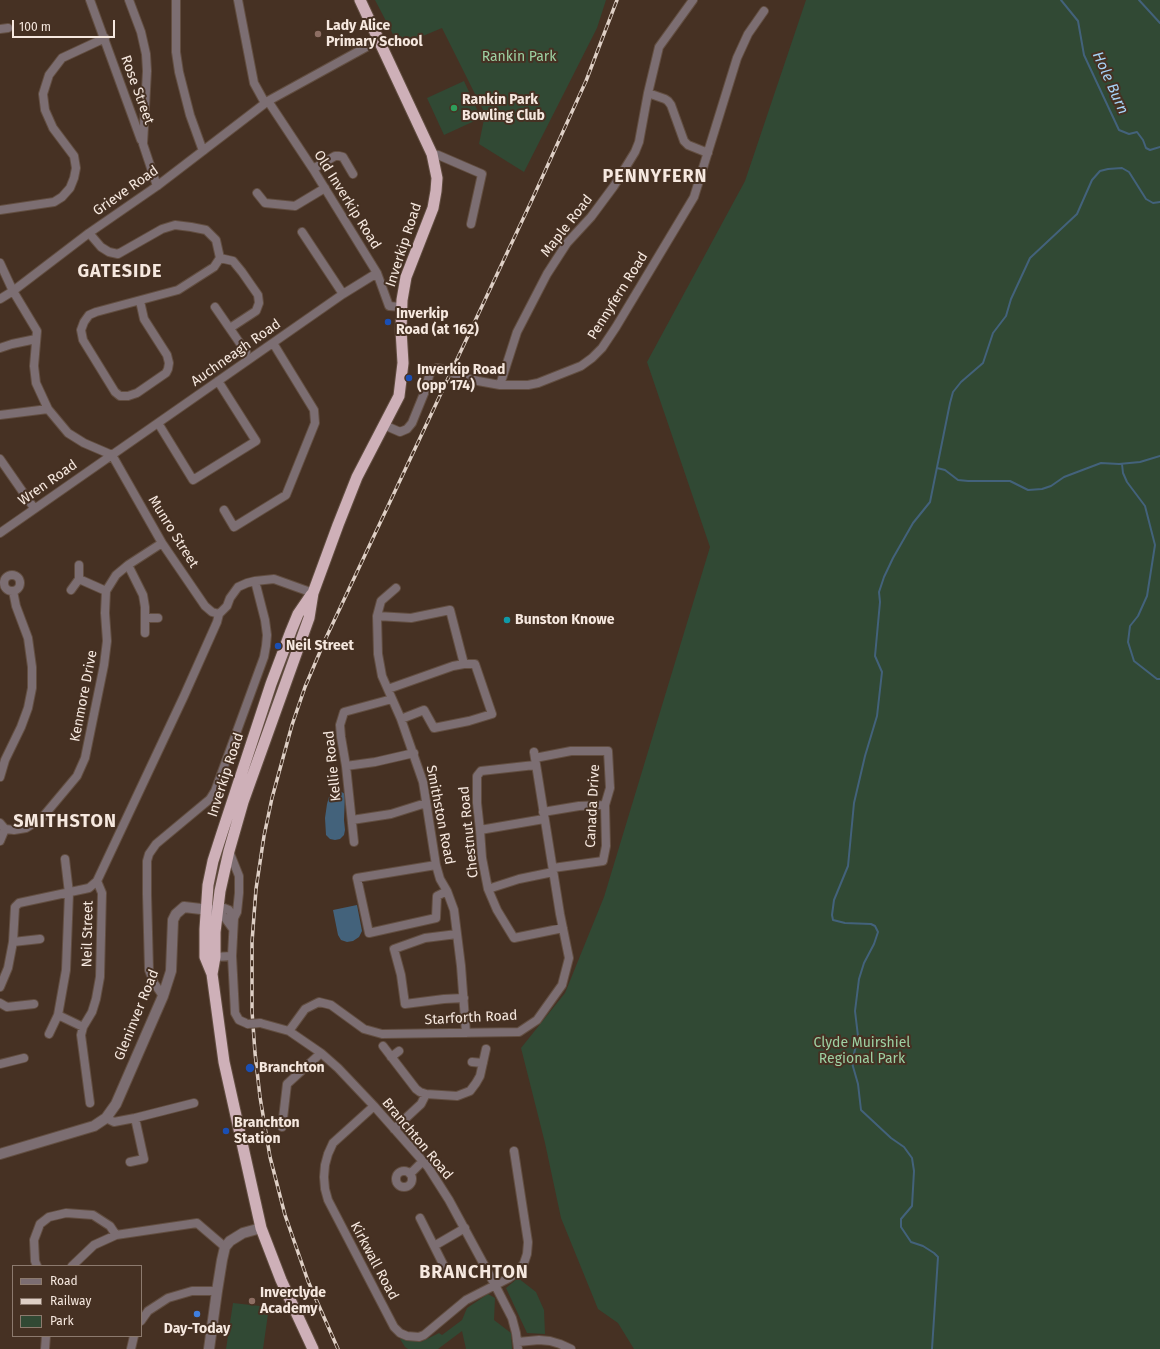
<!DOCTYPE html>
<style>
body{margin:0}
#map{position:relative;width:1160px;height:1349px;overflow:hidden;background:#463123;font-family:"Fira Sans",sans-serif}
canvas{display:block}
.legend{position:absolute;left:12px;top:1265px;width:130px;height:72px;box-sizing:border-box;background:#463123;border:1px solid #8c7a6e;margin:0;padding:5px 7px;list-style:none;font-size:12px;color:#f6e8df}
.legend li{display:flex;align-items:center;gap:8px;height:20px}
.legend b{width:20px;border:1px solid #8c7a6e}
.scale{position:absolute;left:12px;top:20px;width:103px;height:18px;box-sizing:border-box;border:2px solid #f6e8df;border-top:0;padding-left:5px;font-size:12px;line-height:14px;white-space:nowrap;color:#f6e8df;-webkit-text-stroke:3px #463123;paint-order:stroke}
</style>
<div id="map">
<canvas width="1160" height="1349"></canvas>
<ul class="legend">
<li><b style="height:5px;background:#7c6e72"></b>Road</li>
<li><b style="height:5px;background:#decfc5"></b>Railway</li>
<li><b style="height:11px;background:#314934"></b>Park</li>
</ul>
<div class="scale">100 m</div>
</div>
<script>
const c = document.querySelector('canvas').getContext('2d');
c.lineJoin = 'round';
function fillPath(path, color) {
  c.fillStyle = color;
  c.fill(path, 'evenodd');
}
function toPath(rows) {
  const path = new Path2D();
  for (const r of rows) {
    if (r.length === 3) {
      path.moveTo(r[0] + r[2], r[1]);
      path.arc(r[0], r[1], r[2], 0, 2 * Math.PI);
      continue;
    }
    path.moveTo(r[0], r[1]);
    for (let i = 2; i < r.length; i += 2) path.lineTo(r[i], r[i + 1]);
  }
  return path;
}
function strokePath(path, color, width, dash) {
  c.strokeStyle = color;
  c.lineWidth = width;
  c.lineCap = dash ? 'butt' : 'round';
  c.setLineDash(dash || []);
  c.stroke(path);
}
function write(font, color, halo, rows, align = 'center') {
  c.font = font + ' "Fira Sans",sans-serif';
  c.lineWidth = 4;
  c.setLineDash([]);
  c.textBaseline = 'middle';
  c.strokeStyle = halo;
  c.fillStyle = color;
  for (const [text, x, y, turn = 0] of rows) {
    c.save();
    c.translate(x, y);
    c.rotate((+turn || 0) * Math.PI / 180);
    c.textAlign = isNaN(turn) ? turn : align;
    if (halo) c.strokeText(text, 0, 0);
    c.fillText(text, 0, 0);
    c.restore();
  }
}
fillPath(toPath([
 [375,0,606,0,597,28,524,172,479,144,485,114,442,28,399,46],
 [806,0,1160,0,1160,1349,634,1349,618,1323,598,1309,561,1218,545,1143,521,1048,565,993,604,897,710,547,647,362,745,181],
 [464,81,481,118,444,135,427,98],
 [518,1278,536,1292,544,1310,545,1334,527,1333,506,1288],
 [488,1294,495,1298,494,1320,511,1333,512,1349,466,1349,462,1331,438,1349,408,1349,405,1347,400,1339,402,1337,421,1342,439,1333,442,1335,462,1320,467,1308],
 [233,1303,269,1307,263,1349,226,1349]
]), '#314934');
fillPath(toPath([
 [336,790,340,791,345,794,344,820,345,830,344,835,340,839,335,840,330,839,326,835,325,818,327,804,329,797,333,791],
 [357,905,362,931,359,937,353,941,347,942,341,940,338,935,333,910]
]), '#43627b');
strokePath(toPath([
 [1061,0,1078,21,1084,55,1119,130,1129,134,1137,132,1143,140,1146,148,1150,150,1160,147],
 [1139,0,1160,23],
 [1122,464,1123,473,1127,482,1145,506,1155,545,1147,596,1138,616,1130,626,1128,642,1134,661,1157,679,1160,679],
 [937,468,945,470,958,480,968,481,1010,481,1028,490,1042,489,1051,486,1064,477,1101,463,1119,464,1140,462,1160,456],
 [932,1349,938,1257,934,1253,923,1246,911,1242,901,1227,901,1219,912,1206,914,1171,912,1158,904,1147,891,1138,861,1110,858,1084,852,1063,858,1036,855,1011,859,979,864,963,874,944,878,932,875,926,871,924,845,923,833,920,832,915,834,900,848,866,854,803,865,756,877,716,882,672,875,656,880,602,879,592,884,577,893,558,913,523,930,502,950,403,953,392,961,382,983,363,993,333,1006,316,1011,299,1030,258,1077,214,1092,180,1100,171,1108,169,1122,168,1129,172,1146,199,1153,203,1160,202]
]), '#43627b', 2);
const minor = toPath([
 [90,0,141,140],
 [129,0,141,32,146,54,147,71,143,144,157,186],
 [176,0,176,52,179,72,190,115,203,151],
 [238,0,254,83,265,103],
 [0,29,8,28],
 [648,93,665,99,668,101,671,105,684,141,688,145,708,153],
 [268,101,313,169,377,273,389,306,401,307],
 [432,154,438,155,482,174,471,224],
 [313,169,335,156,339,156,343,157,353,174],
 [257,193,265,203,295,206,325,188],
 [0,210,54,202,62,197,70,188,74,178,76,168,74,156,53,128,45,110,43,94,49,75,62,58,105,38],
 [302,232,343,294],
 [89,233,101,247,109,252,118,254,162,229,175,225,191,227,206,230,216,240,220,258,214,267,178,290,96,312,89,315,84,322,81,330,83,340,115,392,120,396,128,396,137,393,166,373,168,369,169,363,167,355,144,319,140,301],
 [220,258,233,261,242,272,258,295,259,303,256,311,230,328],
 [0,263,13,291,37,331,34,366,36,383,48,409,68,433,84,443,112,455],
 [0,299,13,291,89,233,157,186,268,101,379,40],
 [215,307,246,352],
 [0,348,12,344,36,339],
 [458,376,478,381,500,385,528,385,538,383,581,366,592,358,602,348,616,327,694,197,737,58,748,34,764,11],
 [500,385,517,332,547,274,567,243,591,217,614,186,635,152,639,142,648,93,659,47,693,0],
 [0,415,48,409],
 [158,423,193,480,256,441,218,381],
 [384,425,400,432,407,429,412,423,425,391,429,376,431,372,437,368,447,370],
 [112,455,162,543,205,606,212,612,219,614],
 [0,459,34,508],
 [224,510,234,527,286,495,315,423,314,410,273,343],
 [0,533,343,294,377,273],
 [128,565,143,595,145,607,145,633],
 [12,583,8],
 [79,579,106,591],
 [396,588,381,601,377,616,378,654,382,676,401,719,423,782,436,865,440,879,447,891,454,910,461,966,466,1033],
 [71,590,79,579,79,565],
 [377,616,411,618,450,610,464,664,475,664,492,714,469,721,434,728,424,710,401,719],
 [145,618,158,618],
 [388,689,453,666,464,664],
 [535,758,571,751,608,751,610,788,605,805,606,846,603,861,553,868],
 [535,765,481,771,477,776,477,803,480,830,482,858,488,889,497,910,514,938,563,928],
 [346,766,375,762,414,753],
 [0,777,5,760,21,727,28,708,32,688,32,667,28,638,16,606,13,591],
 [543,812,579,806,605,805],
 [352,820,391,814,426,803],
 [0,823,5,829,14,830,26,828,41,819,77,776,85,758,104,665,107,641,105,613,106,591,116,575,128,565,162,543],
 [480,830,544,819],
 [0,841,5,829],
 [354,842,346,766,341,737,340,725,344,712,392,699],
 [229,851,239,876,239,893,237,912,234,918],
 [436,865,357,878,369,933,436,918,437,896,447,891],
 [488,889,519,879,553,872],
 [233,929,225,918,218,911,224,908,229,910,234,918,232,956,235,1013,239,1020,248,1024],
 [457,934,425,938,394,949,401,975,405,1004,444,999,464,998],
 [13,942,40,939],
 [215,957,232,956],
 [0,987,8,968,13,942,15,907,19,903,89,888,97,881],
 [163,996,154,983,149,970,147,894,147,861,149,854,156,844,210,799,215,791,264,657,266,646,267,635,265,620,255,581],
 [0,1003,7,1007,34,1004],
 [58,1015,83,1027],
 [260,1023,289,1031,321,1053,338,1068,374,1106,428,1167,449,1200,495,1285,512,1318,516,1333,518,1349],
 [289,1031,305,1009,319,1002,331,1005,364,1029,382,1034,519,1032,537,1020,562,985,569,958,560,914,534,752],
 [49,1034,58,1015,66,970,69,893,65,859],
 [383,1046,416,1089,420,1092,426,1094,457,1096,470,1091,476,1083,480,1076,486,1049],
 [391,1057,399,1051],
 [472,1062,483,1063],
 [0,1064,24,1058],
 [90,1103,81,1035,83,1027,92,1012,96,999,100,977,102,893,97,881,184,696,217,622,219,614,227,606,230,598,238,587,247,583,255,581,274,579,313,593],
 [374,1106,333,1143,328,1154,325,1165,324,1177,325,1189,328,1200,394,1327,400,1333,407,1336,419,1337,424,1335,466,1300,509,1278,519,1271,524,1263,527,1254,528,1242,514,1151],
 [106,1118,114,1122,135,1118,194,1103],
 [282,1127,287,1084,321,1053],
 [394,1129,421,1104,426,1094],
 [130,1162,144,1159,135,1118],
 [404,1179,8],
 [410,1174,423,1161],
 [420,1218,447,1272],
 [434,1246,465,1228],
 [37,1266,35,1261,34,1240,40,1224,49,1217,66,1213,93,1215,110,1226,116,1235],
 [72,1266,94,1245,116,1235,197,1223,225,1247],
 [141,1321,148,1311,168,1298,192,1291,217,1291],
 [518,1342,539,1340,550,1341,560,1344,571,1349],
 [45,1349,46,1336],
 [131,1349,134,1336]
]);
const tertiary = toPath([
 [0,1154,94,1126,106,1118,116,1104,163,996,171,971,173,920,176,914,184,907,218,911],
 [209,1349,217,1291,222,1260,225,1247,230,1241,243,1233,261,1228]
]);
const trunk = toPath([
 [311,595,298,614,291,631,271,684,222,833,213,861,208,885,205,929,205,957,212,974,224,1062,261,1228,281,1280,313,1349],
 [212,974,215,957,215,932,220,891,229,851,243,802,309,618,313,593,338,525,357,477,399,396,403,363,401,330,402,300,406,277,433,208,436,191,437,178,432,154,360,0]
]);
strokePath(minor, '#624e41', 10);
strokePath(tertiary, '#624e41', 12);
strokePath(trunk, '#624e41', 13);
strokePath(minor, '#7c6e72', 8);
strokePath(tertiary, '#7c6e72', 10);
strokePath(trunk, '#ceb0b8', 11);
const rail = toPath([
 [338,1349,308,1281,285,1215,270,1157,260,1097,255,1053,252,1011,252,942,256,889,264,836,272,798,292,725,305,687,325,640,531,202,586,81,617,0]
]);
strokePath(rail, '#decfc5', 3.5);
strokePath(rail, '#463123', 2, [6]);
const minorBridge = toPath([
 [447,370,458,376],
 [248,1024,260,1023]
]);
strokePath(minorBridge, '#624e41', 10, []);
strokePath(minorBridge, '#7c6e72', 8);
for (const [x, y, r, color] of [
 [318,34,4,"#8d6e63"],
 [454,108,4,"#2e9e5b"],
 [388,322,4,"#1a4fb4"],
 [409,378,4,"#1a4fb4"],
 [507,620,4,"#0f9aa8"],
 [278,646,4,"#1a4fb4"],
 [250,1068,5,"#1a4fb4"],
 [226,1131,4,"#1a4fb4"],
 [252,1301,4,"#8d6e63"],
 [197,1314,4,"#3f7fe0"]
]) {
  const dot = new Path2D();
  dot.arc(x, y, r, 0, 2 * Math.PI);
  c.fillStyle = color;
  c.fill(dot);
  strokePath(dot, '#463123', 1.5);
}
write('bold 14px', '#f6e8df', '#463123', [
 ["Lady Alice",326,26],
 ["Primary School",326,42],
 ["Rankin Park",462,100],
 ["Bowling Club",462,116],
 ["Inverkip",396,314],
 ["Road (at 162)",396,330],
 ["Inverkip Road",417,370],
 ["(opp 174)",417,386],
 ["Bunston Knowe",515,620],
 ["Neil Street",286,646],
 ["Branchton",259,1068],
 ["Branchton",234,1123],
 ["Station",234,1139],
 ["Inverclyde",260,1293],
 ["Academy",260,1309],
 ["Day-Today",197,1329,"center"]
], 'left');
write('14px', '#9dd1a3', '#463123', [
 ["Rankin Park",519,57],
 ["Clyde Muirshiel",862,1043],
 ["Regional Park",862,1059]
]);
write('14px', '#f6e8df', '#463123', [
 ["Rose Street",137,90,70],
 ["Grieve Road",126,191,-35],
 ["Old Inverkip Road",347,200,58],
 ["Maple Road",567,226,-52],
 ["Inverkip Road",404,245,-72],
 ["Pennyfern Road",618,296,-58],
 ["Auchneagh Road",236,353,-35],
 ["Wren Road",48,483,-35],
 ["Munro Street",173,532,58],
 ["Kenmore Drive",84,696,-79],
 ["Kellie Road",333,766,-96],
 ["Inverkip Road",226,775,-72],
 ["Canada Drive",593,806,-87],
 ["Smithston Road",440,815,79],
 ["Chestnut Road",469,832,-96],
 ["Neil Street",88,934,-89],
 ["Gleninver Road",137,1015,-68],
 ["Starforth Road",471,1018,-3],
 ["Branchton Road",417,1139,50],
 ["Kirkwall Road",374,1261,62]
]);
write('italic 15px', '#a7d2f6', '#463123', [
 ["Hole Burn",1110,83,66]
]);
c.letterSpacing = '1px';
write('bold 18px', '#f6e8df', '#463123', [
 ["PENNYFERN",655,177],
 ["GATESIDE",120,272],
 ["SMITHSTON",65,822],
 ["BRANCHTON",474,1273]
]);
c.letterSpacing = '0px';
</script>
